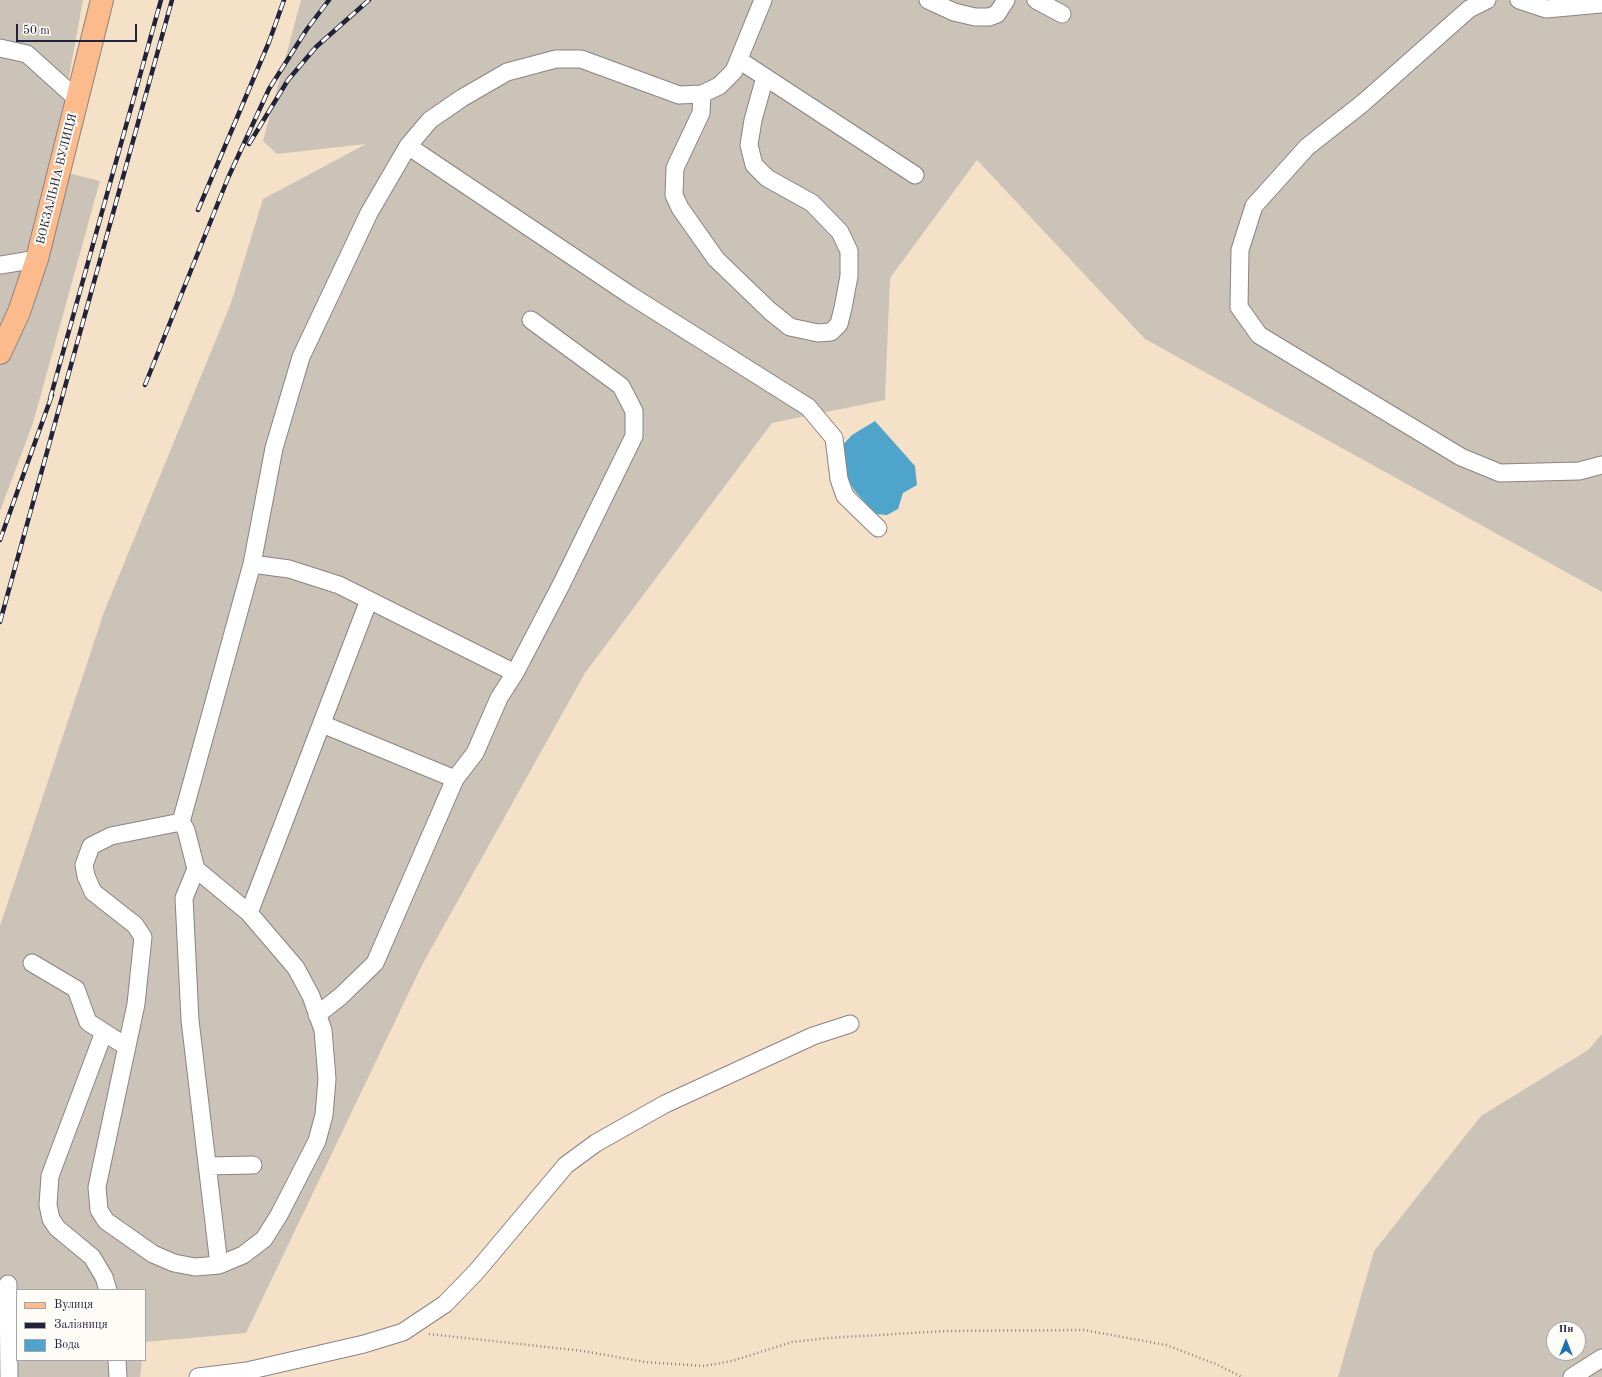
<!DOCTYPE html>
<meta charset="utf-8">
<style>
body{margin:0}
#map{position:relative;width:1602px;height:1377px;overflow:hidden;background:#f5e1c8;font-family:"Old Standard TT",serif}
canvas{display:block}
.legend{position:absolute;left:16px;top:1289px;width:130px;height:72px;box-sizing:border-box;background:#fdfcf7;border:1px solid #a5a5ac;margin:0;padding:5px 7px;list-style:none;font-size:12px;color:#22223b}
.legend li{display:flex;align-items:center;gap:8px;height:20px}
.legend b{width:20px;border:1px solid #a5a5ac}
.north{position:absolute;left:1546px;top:1321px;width:40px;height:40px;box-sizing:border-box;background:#fdfcf7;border:1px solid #a5a5ac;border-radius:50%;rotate:0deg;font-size:11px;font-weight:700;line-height:16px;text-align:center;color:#22223b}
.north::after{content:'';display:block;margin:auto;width:14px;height:18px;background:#1f6fb2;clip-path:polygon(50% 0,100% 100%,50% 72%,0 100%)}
.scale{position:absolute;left:16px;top:24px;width:121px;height:18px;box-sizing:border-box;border:2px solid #22223b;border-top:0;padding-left:5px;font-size:12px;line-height:14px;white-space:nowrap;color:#22223b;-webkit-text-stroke:3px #fdfcf7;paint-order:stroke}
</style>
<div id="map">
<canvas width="1602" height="1377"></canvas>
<ul class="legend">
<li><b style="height:5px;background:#fbbb8c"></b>Вулиця</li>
<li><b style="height:5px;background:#22223b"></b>Залізниця</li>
<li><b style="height:11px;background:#4fa4cb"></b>Вода</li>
</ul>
<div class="north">Пн</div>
<div class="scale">50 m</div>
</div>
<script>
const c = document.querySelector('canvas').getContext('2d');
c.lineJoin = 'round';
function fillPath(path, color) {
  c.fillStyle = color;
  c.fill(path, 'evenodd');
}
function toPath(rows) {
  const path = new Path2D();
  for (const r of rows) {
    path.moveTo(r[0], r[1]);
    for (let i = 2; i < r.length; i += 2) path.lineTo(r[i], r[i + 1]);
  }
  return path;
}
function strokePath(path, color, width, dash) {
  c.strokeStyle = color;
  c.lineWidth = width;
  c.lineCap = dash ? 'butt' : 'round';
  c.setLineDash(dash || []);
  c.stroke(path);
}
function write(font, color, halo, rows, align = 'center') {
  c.font = font + ' "Old Standard TT",serif';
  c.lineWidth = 4;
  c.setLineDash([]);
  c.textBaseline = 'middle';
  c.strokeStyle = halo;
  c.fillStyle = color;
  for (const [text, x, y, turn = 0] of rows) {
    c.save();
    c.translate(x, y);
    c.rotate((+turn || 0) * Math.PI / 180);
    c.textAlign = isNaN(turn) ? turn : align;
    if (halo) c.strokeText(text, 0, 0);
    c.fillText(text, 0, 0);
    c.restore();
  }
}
fillPath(toPath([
 [0,0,83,0,52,169,100,181,33,423,0,511],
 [301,0,1602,0,1602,592,1145,339,977,160,890,278,885,400,772,423,585,673,422,965,246,1333,145,1342,145,1290,17,1290,17,1360,142,1360,140,1377,0,1377,0,926,104,612,231,303,263,199,366,144,277,154,263,141],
 [1602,1034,1602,1377,1338,1377,1374,1251,1481,1116,1588,1050],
 [1554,1329,1578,1329,1578,1353,1554,1353]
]), '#cbc3b8');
fillPath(toPath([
 [875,421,915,466,917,485,903,493,898,509,887,515,875,514,854,490,841,466,839,449,852,435]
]), '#4fa4cb');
const minor = toPath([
 [928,0,954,12,975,17,989,17,997,14,1006,0],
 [1036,0,1062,14],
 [1487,0,1469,9,1363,103,1307,147,1254,206,1240,250,1239,307,1259,335,1461,457,1500,473,1579,471,1602,465],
 [1519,0,1546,9,1602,4],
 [0,48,27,54,77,99],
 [739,60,915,175],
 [702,94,701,113,675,168,674,195,680,208,716,259,770,311,790,327,818,333,831,332,839,324,843,308,849,276,849,251,840,232,812,203,767,178,754,165,749,145,753,120,765,77],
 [408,146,630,295,808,407,834,438,839,479,845,496,878,528],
 [0,265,37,259],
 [252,564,289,569,339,585,515,673],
 [322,724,455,779,475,753,499,698,515,673,561,585,634,436,634,411,621,386,531,320],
 [181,822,111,836,91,846,84,865,86,876,93,892,135,925,143,937,136,1004,97,1187,99,1210,106,1221,153,1254,174,1263,195,1267,219,1265,243,1255,264,1239,279,1215,317,1141,324,1115,327,1079,323,1030,311,996,296,968,249,913,196,869,186,830,181,822,252,564,274,448,301,357,369,213,408,146,430,120,462,98,507,72,556,59,581,59,679,95,702,94,719,86,734,71,763,0],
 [196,869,184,898,190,1020,219,1265],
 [249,913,369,600],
 [32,963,76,989,88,1022,127,1047],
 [317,1015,341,996,375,963,455,779],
 [104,1032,50,1176,48,1205,51,1219,57,1228,92,1257,104,1277,108,1290],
 [207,1166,253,1165],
 [8,1284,9,1377],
 [117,1360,118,1377],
 [198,1377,247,1371,364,1344,403,1332,445,1304,476,1272,566,1165,596,1143,665,1104,813,1036,850,1024],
 [1572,1377,1602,1358]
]);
const major = toPath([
 [0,353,19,312,37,259,102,0]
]);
strokePath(minor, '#8c8282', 19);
strokePath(major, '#8c8282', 24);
strokePath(toPath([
 [429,1334,583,1351,645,1362,704,1366,732,1361,792,1342,828,1338,946,1331,1084,1330,1166,1345,1216,1364,1242,1377]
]), '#8c8282', 2.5, [1, 3]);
strokePath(minor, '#fff', 17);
strokePath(major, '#fbbb8c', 22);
const rail = toPath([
 [249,144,288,80,316,47,369,0],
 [198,210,269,42,284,0],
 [145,385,228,178,269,89,307,29,329,0],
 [50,399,161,0],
 [0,540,52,395],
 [0,622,172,0]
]);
strokePath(rail, '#22223b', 4.5);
strokePath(rail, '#fdfcf7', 3, [9]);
write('12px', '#22223b', '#fdfcf7', [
 ["ВОКЗАЛЬНА ВУЛИЦЯ",57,179,-76]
]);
</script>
